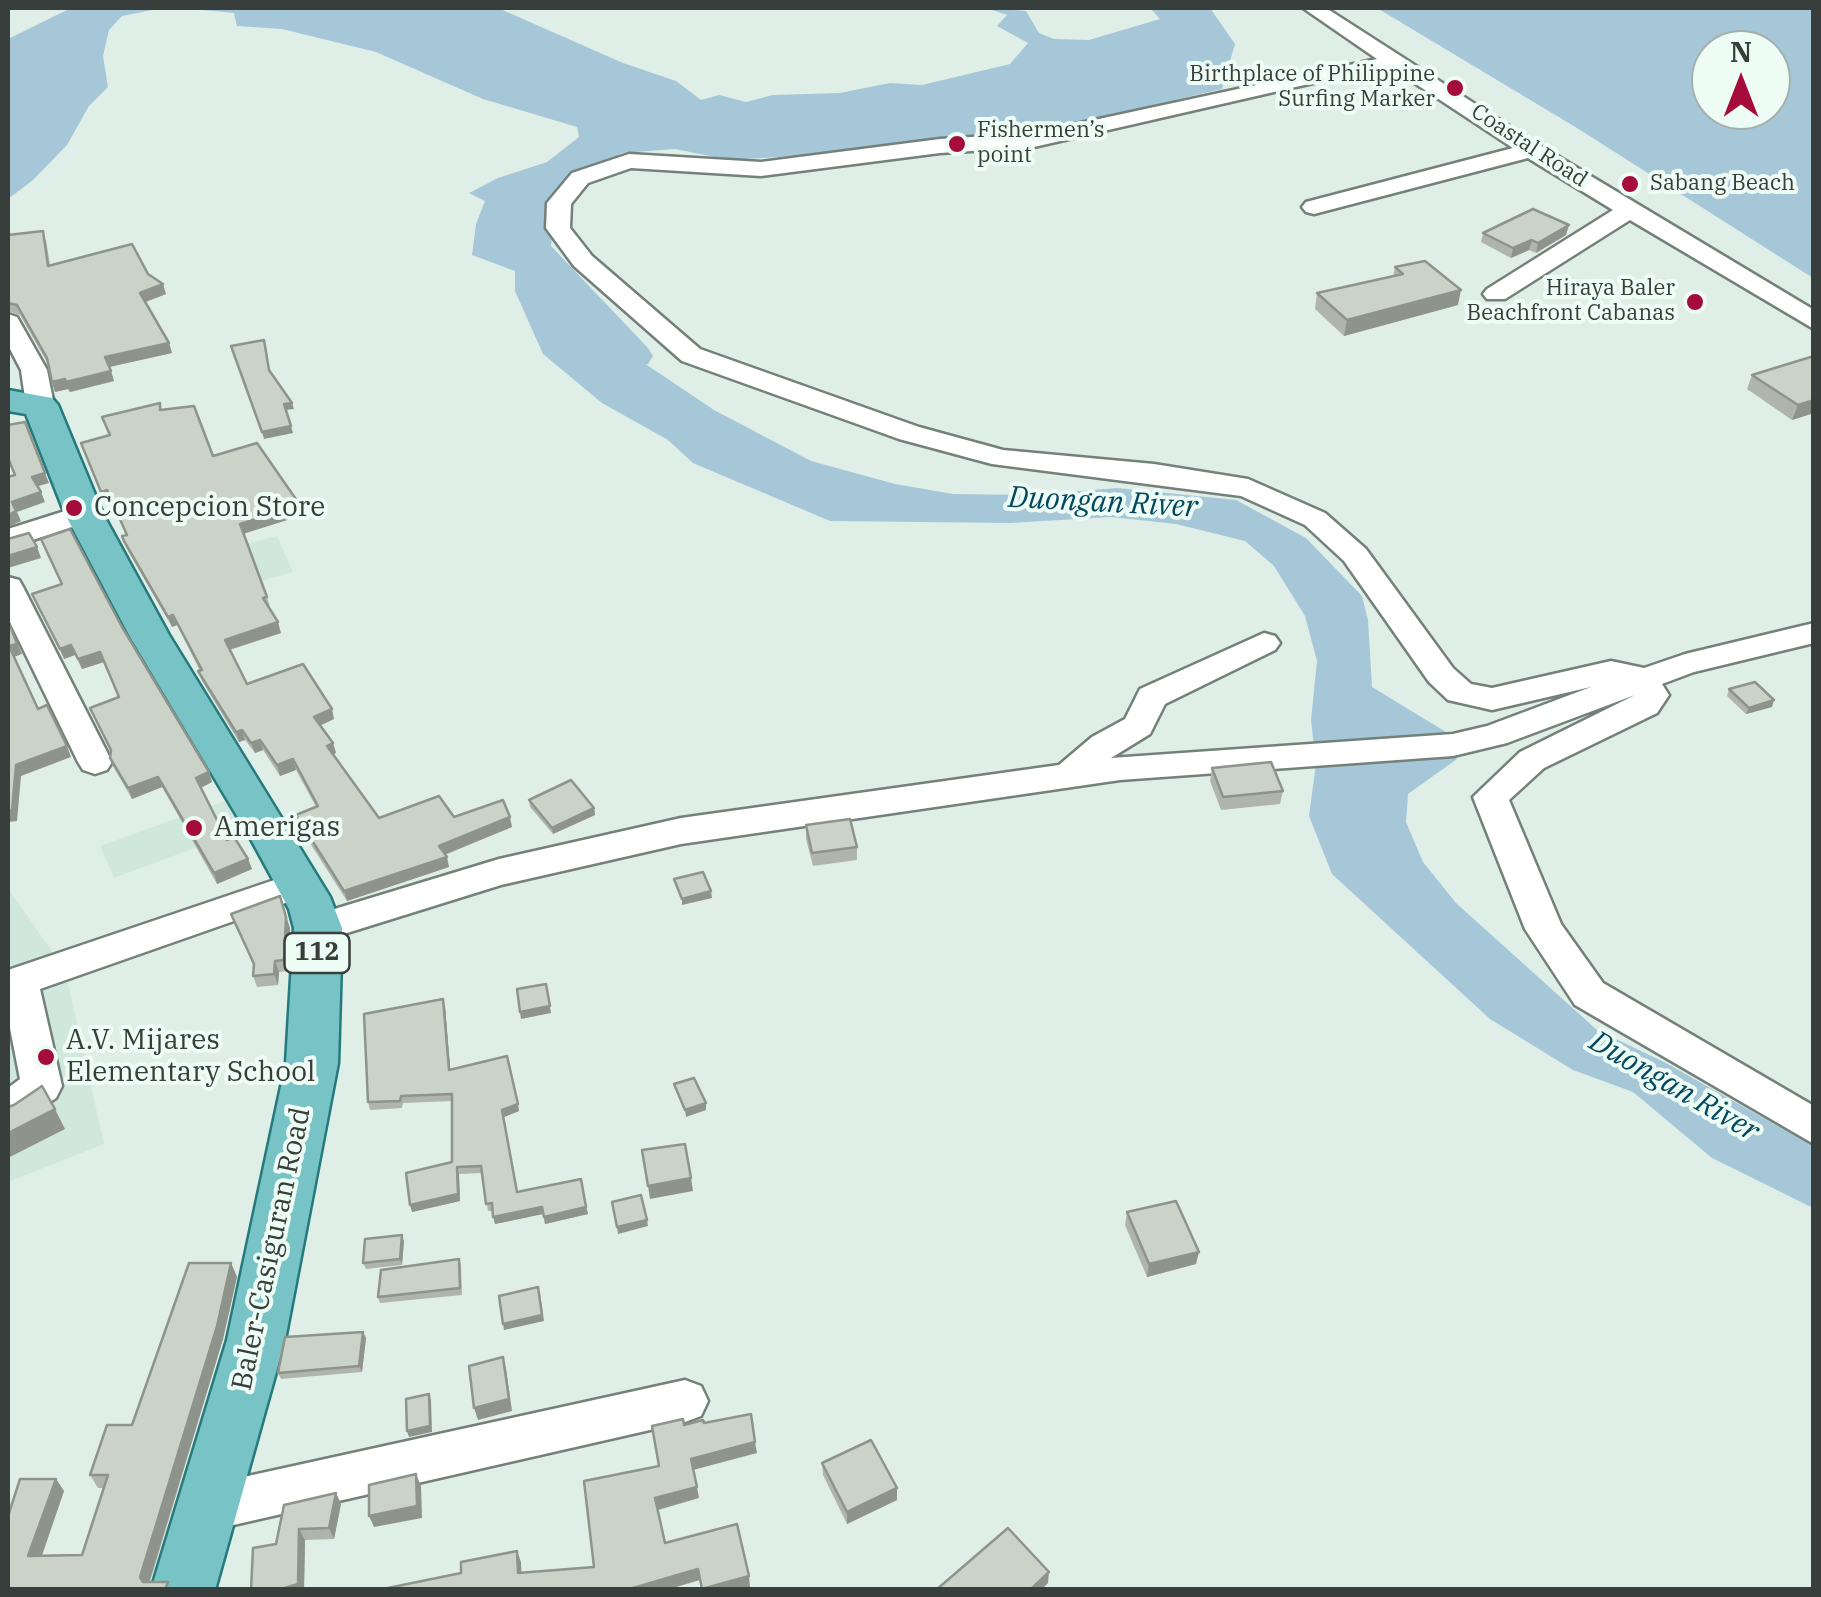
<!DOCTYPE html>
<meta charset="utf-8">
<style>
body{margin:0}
#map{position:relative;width:1821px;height:1597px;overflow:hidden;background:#e0eee8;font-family:"IBM Plex Serif",serif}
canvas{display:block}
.frame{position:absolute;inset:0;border:10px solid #383e3b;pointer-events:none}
.north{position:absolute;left:1691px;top:30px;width:100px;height:100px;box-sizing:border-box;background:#edfcf5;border:2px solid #a5b0ab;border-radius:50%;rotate:0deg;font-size:28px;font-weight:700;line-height:40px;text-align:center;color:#383e3b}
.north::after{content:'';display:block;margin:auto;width:35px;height:45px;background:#a50b3b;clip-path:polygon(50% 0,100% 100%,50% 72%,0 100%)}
</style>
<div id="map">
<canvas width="1821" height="1597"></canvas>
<div class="frame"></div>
<div class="north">N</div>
</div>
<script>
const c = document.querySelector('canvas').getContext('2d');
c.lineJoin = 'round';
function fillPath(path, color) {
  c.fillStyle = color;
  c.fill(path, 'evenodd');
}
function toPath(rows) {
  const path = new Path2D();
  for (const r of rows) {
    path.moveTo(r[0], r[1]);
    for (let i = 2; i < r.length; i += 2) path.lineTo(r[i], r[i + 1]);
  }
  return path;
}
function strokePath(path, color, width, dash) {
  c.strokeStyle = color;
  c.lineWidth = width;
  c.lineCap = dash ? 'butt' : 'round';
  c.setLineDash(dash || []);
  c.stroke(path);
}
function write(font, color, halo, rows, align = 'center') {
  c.font = font + ' "IBM Plex Serif",serif';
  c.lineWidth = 8;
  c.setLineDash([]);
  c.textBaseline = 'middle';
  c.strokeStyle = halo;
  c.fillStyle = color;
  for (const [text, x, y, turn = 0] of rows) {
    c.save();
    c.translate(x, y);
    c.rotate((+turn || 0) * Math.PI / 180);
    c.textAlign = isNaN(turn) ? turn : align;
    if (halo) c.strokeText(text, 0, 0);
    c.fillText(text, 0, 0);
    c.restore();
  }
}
fillPath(toPath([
 [277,536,293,572,225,591,210,553],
 [239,796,254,826,114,878,100,846],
 [8,888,65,970,104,1144,8,1182]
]), '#d0e7dd');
fillPath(toPath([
 [71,8,162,8,122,16,109,30,103,56,108,87,89,106,67,145,33,180,8,199,8,39],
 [181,8,498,8,623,63,676,81,701,100,719,95,746,102,773,95,840,93,890,83,922,85,1010,64,1028,43,997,26,1007,15,986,8,1026,11,1039,33,1054,39,1089,40,1160,19,1150,8,1210,8,1235,44,1222,89,1083,121,874,151,730,160,675,149,622,153,573,179,543,204,533,219,533,244,555,279,638,359,714,410,811,461,895,484,953,494,1031,495,1117,488,1236,500,1306,538,1362,596,1368,620,1372,687,1446,732,1457,759,1408,794,1406,822,1423,862,1456,903,1597,1030,1666,1063,1813,1146,1813,1208,1712,1158,1633,1092,1573,1070,1490,1019,1332,874,1309,816,1316,764,1311,720,1317,661,1305,616,1274,566,1245,541,1176,524,1111,517,1010,523,830,521,693,463,668,440,602,403,543,354,515,291,515,271,472,255,476,224,485,201,469,193,498,178,547,162,579,137,577,127,483,99,376,52,282,29,237,26,234,13],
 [1377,8,1813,8,1813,278,1577,128],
 [1771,50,1771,110,1711,110,1711,50]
]), '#a6c7d7');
fillPath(toPath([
 [575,156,586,158,591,165,556,198,551,246,648,348,653,356,648,364,635,367,622,364,517,248,524,195,564,158,575,156]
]), '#a6c7d7');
const minor = toPath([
 [1303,8,1326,8,1539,145,1814,310,1814,329,1630,220,1505,299,1487,299,1483,294,1487,289,1613,210,1528,158,1314,214,1306,212,1302,207,1306,202,1513,148,1393,69,1348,75,1034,147,940,153,761,176,631,168,588,183,571,204,570,228,592,256,700,349,919,427,1003,450,1154,464,1248,479,1325,513,1366,549,1453,668,1471,684,1492,688,1611,661,1644,668,1685,654,1814,623,1814,643,1694,672,1662,684,1669,695,1657,713,1544,768,1509,800,1561,924,1603,983,1814,1106,1814,1144,1575,1005,1525,929,1473,797,1520,752,1635,695,1507,743,1453,756,1120,780,681,844,501,885,318,942,305,938,299,928,305,918,499,859,681,818,1059,765,1092,737,1125,719,1140,689,1264,633,1275,636,1280,643,1275,650,1165,704,1150,734,1111,758,1453,734,1487,726,1591,687,1492,710,1448,700,1429,682,1344,561,1305,525,1241,496,992,464,899,439,682,361,574,266,546,228,547,203,572,173,629,154,761,162,940,139,1034,133,1377,59,1303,8],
 [8,314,17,317,47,370,54,405,50,411,30,411,26,405,21,370,8,345,8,314],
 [84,505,94,508,99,514,94,520,8,548,8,529,84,505],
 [8,577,19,580,23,587,112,762,107,770,95,774,83,770,78,762,8,618,8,577],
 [298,872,311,876,316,885,311,894,40,989,62,1086,56,1098,22,1121,8,1125,8,1088,20,1079,8,1018,8,970,298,872],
 [685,1380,701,1386,708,1401,701,1416,685,1422,207,1531,190,1525,183,1508,190,1491,207,1485,685,1380]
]);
const major = toPath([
 [8,390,52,398,58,405,103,514,169,635,330,897,342,928,338,1063,285,1340,215,1590,151,1590,227,1340,286,1063,294,928,289,909,252,841,129,635,65,514,26,414,8,411,8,390]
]);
strokePath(minor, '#74817b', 5);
strokePath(major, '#267a7b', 5);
fillPath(minor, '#fff');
fillPath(major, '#77c3c5');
fillPath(toPath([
 [1483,233,1566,235,1536,253,1529,250,1511,258,1481,242],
 [8,235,46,240,50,265,148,274,166,294,145,302,169,343,172,353,109,367,114,381,70,392,68,389,55,392,48,364,20,315,8,311],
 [1395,267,1458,305,1344,336,1315,309,1317,293,1393,277],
 [1814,356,1814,413,1792,420,1747,389,1752,375],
 [160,403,162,410,213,456,300,505,303,515,244,533,267,597,270,607,269,607,281,633,230,650,247,684,334,719,321,725,333,743,336,753,333,754,379,818,454,817,512,827,445,855,449,867,347,901,299,826,296,815,316,807,296,770,280,776,263,750,255,753,245,740,239,742,202,681,198,671,200,671,177,625,172,627,128,551,122,536,126,535,111,500,105,502,81,443,109,435,102,417],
 [45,549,122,627,209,772,212,782,201,788,227,840,248,859,252,869,217,884,162,787,132,799,114,768,110,758,111,752,90,708,119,697,104,662,82,669,75,655,64,659,32,594,61,584],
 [1729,689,1772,707,1746,714,1727,696],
 [1212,768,1283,791,1280,804,1221,810,1210,781],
 [529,800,594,808,595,815,553,834,530,807],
 [806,825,857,847,857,860,813,866,806,839],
 [231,914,290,928,288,971,279,972,278,985,257,987,253,976,254,966],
 [445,1006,450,1070,507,1056,519,1111,504,1117,517,1192,581,1179,588,1214,545,1224,543,1214,495,1224,493,1211,488,1211,482,1173,459,1174,460,1201,412,1212,452,1162,452,1101,403,1103,402,1108,370,1110,368,1102],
 [1127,1212,1196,1264,1147,1277,1125,1225],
 [404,1241,402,1265,366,1269,363,1263],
 [459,1259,461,1265,462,1295,380,1303,378,1297],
 [231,1263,237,1277,223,1339,150,1582,8,1590,56,1479,64,1491,42,1556,82,1555,104,1488,98,1488,90,1475,132,1425],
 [363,1332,366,1338,362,1372,281,1379,278,1373],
 [822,1463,897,1488,897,1500,847,1524,823,1475],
 [336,1493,341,1504,334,1539,305,1540,304,1590,251,1590,276,1544]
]), '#afb5ac');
fillPath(toPath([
 [1569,225,1566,235,1536,253,1538,243],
 [1532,240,1529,250,1511,258,1513,248],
 [163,284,166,294,143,303,140,293],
 [1461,290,1458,305,1344,336,1347,320],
 [169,343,172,353,109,367,105,357],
 [111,371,114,381,70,392,68,389,55,392,52,382],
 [1814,400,1814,413,1792,420,1798,405],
 [292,403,294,409,285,410,284,404],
 [291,426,293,433,264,439,262,432],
 [45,473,49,483,35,487,32,477],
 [107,490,111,500,105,502,101,492],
 [41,492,45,502,17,512,21,521,8,527,8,515,12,502],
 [300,505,303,515,243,534,240,524],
 [37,547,41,558,8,568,8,556],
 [173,615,177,625,172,627,168,617],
 [8,619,22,654,14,657,9,646],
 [278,622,281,633,228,650,225,640],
 [71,645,75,655,64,659,60,649],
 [100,652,104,662,82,669,78,659],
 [1774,700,1772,707,1746,714,1749,708],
 [332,709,334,719,317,727,314,717],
 [242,730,245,740,239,742,236,732],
 [260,740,263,750,255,753,251,743],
 [333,743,336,753,330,756,327,746],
 [67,746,71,757,21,776,17,821,8,822,8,811,16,765],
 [293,759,296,770,280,776,277,765],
 [209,772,212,782,200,788,196,778],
 [158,777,162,787,132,799,128,788],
 [594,808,595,815,553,834,552,828],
 [510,817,512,827,441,856,439,846],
 [447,857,449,867,347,901,344,891],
 [248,859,252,869,217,884,214,873],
 [711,891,712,898,682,905,682,899],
 [280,896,290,928,288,971,284,960],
 [275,961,279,972,278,985,274,974],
 [546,984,551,1013,521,1019,520,1012],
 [443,999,445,1006,451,1077,449,1070],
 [706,1103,706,1110,686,1117,685,1110],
 [518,1104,519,1111,504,1117,502,1110],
 [55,1109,65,1129,8,1158,8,1133],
 [457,1167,459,1174,460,1201,412,1212,410,1205],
 [691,1178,693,1191,650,1199,648,1186],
 [542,1207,543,1214,495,1224,493,1217],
 [586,1207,588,1214,545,1224,544,1217],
 [647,1220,648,1226,618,1234,617,1227],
 [402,1235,404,1241,402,1265,400,1259],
 [1199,1252,1196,1264,1147,1277,1149,1264],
 [231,1263,237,1277,223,1339,147,1589,140,1577],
 [540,1294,544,1321,504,1330,503,1324],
 [363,1332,366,1338,362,1372,359,1366],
 [503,1357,506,1369,512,1411,478,1420,474,1408],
 [429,1394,431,1400,432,1432,409,1437,407,1431],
 [755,1442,757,1453,693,1470,691,1459],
 [416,1474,421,1486,422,1518,374,1527,369,1516],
 [56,1479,64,1491,37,1569,28,1556],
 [697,1487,699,1498,658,1510,655,1498],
 [897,1488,897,1500,847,1524,847,1512],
 [336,1493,341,1504,334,1539,329,1528],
 [299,1529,305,1540,304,1590,278,1590],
 [517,1551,521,1562,522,1584,518,1573],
 [698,1569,700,1580,666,1590,626,1590],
 [1049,1572,1048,1583,1041,1590,1030,1590],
 [749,1576,750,1587,742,1590,702,1590]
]), '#8e948c');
const building = toPath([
 [1533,209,1569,225,1538,243,1532,240,1513,248,1483,233,1533,209],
 [43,231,48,266,132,244,148,274,163,284,140,293,169,343,105,357,111,371,66,382,65,379,52,382,47,358,17,305,8,303,8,235,43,231],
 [1425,261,1461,290,1347,320,1317,293,1403,274,1395,267,1425,261],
 [264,340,269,370,292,403,284,404,291,426,262,432,231,346,264,340],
 [1814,356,1814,400,1798,405,1752,375,1814,356],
 [160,403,160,410,194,406,213,456,257,443,300,505,240,524,267,597,263,598,278,622,225,640,247,684,303,664,332,709,314,717,333,743,327,746,379,818,439,796,454,817,503,800,510,817,439,846,447,857,344,891,296,815,318,806,293,759,277,765,260,740,251,743,242,730,236,732,198,671,202,670,173,615,168,617,124,541,122,536,127,535,107,490,101,492,81,443,110,435,102,417,160,403],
 [25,422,45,473,32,477,41,492,12,502,16,511,8,515,8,477,15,475,8,458,8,425,25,422],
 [70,529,122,627,209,772,196,778,227,840,234,837,248,859,214,873,158,777,128,788,110,758,111,750,90,708,119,697,100,652,78,659,71,645,60,649,32,594,62,584,41,539,70,529],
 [29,533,37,547,8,556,8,539,29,533],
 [8,620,17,644,9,646,38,709,47,705,67,746,16,765,12,810,8,811,8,620],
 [1755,682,1774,700,1749,708,1729,689,1755,682],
 [1271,762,1283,791,1223,797,1212,768,1271,762],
 [571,780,594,808,552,828,529,800,571,780],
 [850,819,857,847,812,853,806,825,850,819],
 [703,872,711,891,682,899,674,879,703,872],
 [280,896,286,917,284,960,275,961,274,974,253,976,254,964,231,914,280,896],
 [546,984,550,1006,520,1012,517,989,546,984],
 [443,999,449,1070,507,1056,518,1104,502,1110,517,1192,581,1179,586,1207,544,1217,542,1207,493,1217,492,1203,486,1204,481,1166,457,1167,458,1194,410,1205,406,1173,452,1162,452,1094,401,1096,400,1101,368,1102,364,1014,443,999],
 [694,1078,706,1103,685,1110,674,1084,694,1078],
 [42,1086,55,1109,8,1133,8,1107,14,1105,42,1086],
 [685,1144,691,1178,648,1186,642,1150,685,1144],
 [641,1195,647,1220,617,1227,612,1202,641,1195],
 [1176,1201,1199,1252,1149,1264,1127,1212,1176,1201],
 [402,1235,400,1259,363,1263,365,1239,402,1235],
 [459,1259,460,1288,378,1297,381,1270,459,1259],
 [189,1263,231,1263,217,1326,140,1577,143,1582,168,1582,165,1590,8,1590,8,1516,20,1479,56,1479,28,1556,82,1555,108,1475,90,1475,107,1425,132,1425,189,1263],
 [538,1287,542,1315,503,1324,499,1296,538,1287],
 [363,1332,359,1366,278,1373,285,1337,363,1332],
 [503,1357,509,1399,474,1408,469,1366,503,1357],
 [429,1394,430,1426,407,1431,406,1399,429,1394],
 [751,1414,755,1442,691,1459,697,1487,655,1498,665,1543,737,1524,749,1576,702,1589,698,1569,626,1590,378,1590,461,1573,461,1562,517,1551,518,1573,594,1567,584,1481,659,1466,652,1426,683,1419,684,1425,703,1420,704,1423,751,1414],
 [871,1440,897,1488,847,1512,822,1463,871,1440],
 [416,1474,417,1506,369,1516,369,1485,416,1474],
 [336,1493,329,1528,299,1529,298,1584,278,1590,251,1590,253,1548,276,1544,284,1505,336,1493],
 [1008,1528,1049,1572,1030,1590,936,1590,1008,1528]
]);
fillPath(building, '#cbd3c8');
strokePath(building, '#8e948c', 2.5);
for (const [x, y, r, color] of [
 [1455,88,10,"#a50b3b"],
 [957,144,10,"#a50b3b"],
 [1630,184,10,"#a50b3b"],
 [1695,302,10,"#a50b3b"],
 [74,508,10,"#a50b3b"],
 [194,828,10,"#a50b3b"],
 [46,1057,10,"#a50b3b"]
]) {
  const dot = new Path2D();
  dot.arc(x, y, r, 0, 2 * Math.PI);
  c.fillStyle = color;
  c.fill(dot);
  strokePath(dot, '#edfcf5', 4);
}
write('22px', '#383e3b', '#edfcf5', [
 ["Birthplace of Philippine",1435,75],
 ["Surfing Marker",1435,100],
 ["Fishermen’s",977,131,"left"],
 ["point",977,156,"left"],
 ["Sabang Beach",1650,184,"left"],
 ["Hiraya Baler",1675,289],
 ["Beachfront Cabanas",1675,314]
], 'right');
write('22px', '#383e3b', '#edfcf5', [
 ["Coastal Road",1529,146,33]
]);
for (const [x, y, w] of [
 [317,953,65]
]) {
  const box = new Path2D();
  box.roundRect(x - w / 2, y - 20, w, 40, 8);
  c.fillStyle = '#edfcf5';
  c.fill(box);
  strokePath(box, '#383e3b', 2.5);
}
write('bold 25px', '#383e3b', null, [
 ["112",317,953]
]);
write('28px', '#383e3b', '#edfcf5', [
 ["Concepcion Store",94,508],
 ["Amerigas",214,828],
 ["A.V. Mijares",66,1041],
 ["Elementary School",66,1073]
], 'left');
write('28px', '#383e3b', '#edfcf5', [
 ["Baler-Casiguran Road",272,1249,-78]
]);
write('italic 30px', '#03485f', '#edfcf5', [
 ["Duongan River",1103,503,3],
 ["Duongan River",1674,1087,30]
]);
</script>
